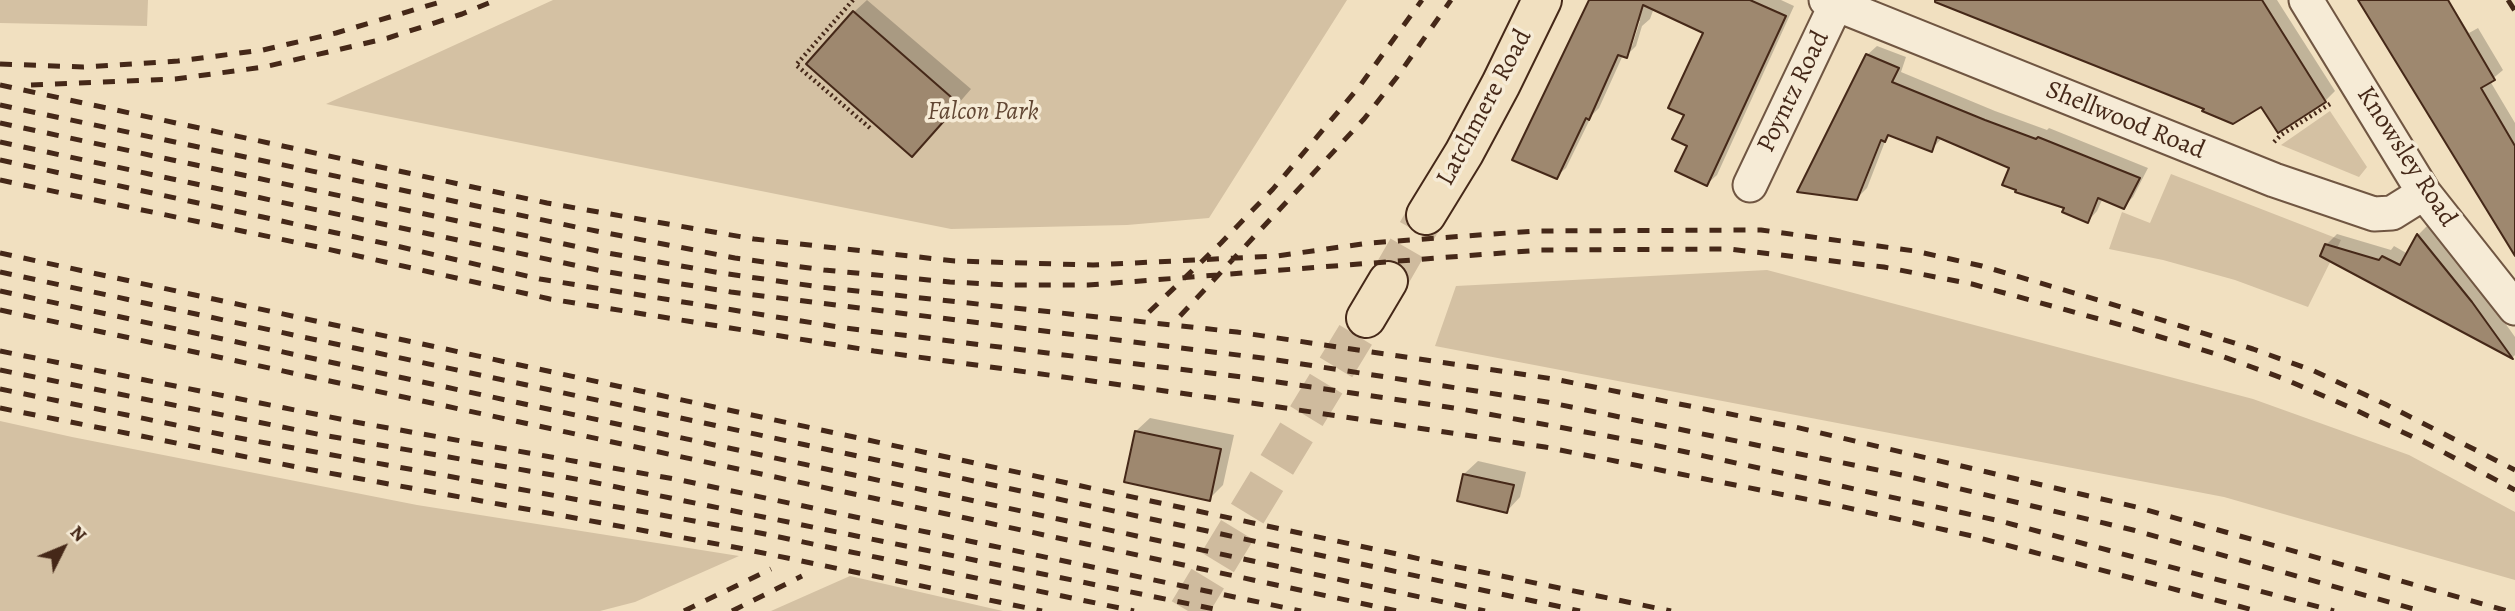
<!DOCTYPE html>
<style>
body{margin:0}
#map{position:relative;width:2515px;height:611px;overflow:hidden;background:#f1e0c0;font-family:Alegreya,serif}
canvas{display:block}
.north{position:absolute;left:28px;top:513px;width:70px;height:70px;-webkit-text-stroke:5px #f6ebd6;paint-order:stroke;rotate:47deg;font-size:19px;font-weight:700;line-height:28px;text-align:center;color:#452818}
.north::after{content:'';display:block;margin:auto;width:24px;height:32px;background:#452818;clip-path:polygon(50% 0,100% 100%,50% 72%,0 100%)}
</style>
<div id="map">
<canvas width="2515" height="611"></canvas>
<div class="north">N</div>
</div>
<script>
const c = document.querySelector('canvas').getContext('2d');
c.lineJoin = 'round';
function fillPath(path, color) {
  c.fillStyle = color;
  c.fill(path, 'evenodd');
}
function toPath(rows) {
  const path = new Path2D();
  for (const r of rows) {
    path.moveTo(r[0], r[1]);
    for (let i = 2; i < r.length; i += 2) path.lineTo(r[i], r[i + 1]);
  }
  return path;
}
function strokePath(path, color, width, dash) {
  c.strokeStyle = color;
  c.lineWidth = width;
  c.lineCap = dash ? 'butt' : 'round';
  c.setLineDash(dash || []);
  c.stroke(path);
}
function write(font, color, halo, rows, align = 'center') {
  c.font = font + ' Alegreya,serif';
  c.lineWidth = 7;
  c.setLineDash([]);
  c.textBaseline = 'middle';
  c.strokeStyle = halo;
  c.fillStyle = color;
  for (const [text, x, y, turn = 0] of rows) {
    c.save();
    c.translate(x, y);
    c.rotate((+turn || 0) * Math.PI / 180);
    c.textAlign = isNaN(turn) ? turn : align;
    if (halo) c.strokeText(text, 0, 0);
    c.fillText(text, 0, 0);
    c.restore();
  }
}
fillPath(toPath([
 [0,0,148,0,147,26,0,23],
 [553,0,1347,0,1209,218,1127,225,951,229,326,104],
 [2330,111,2367,167,2359,177,2281,145],
 [2171,174,2341,240,2308,307,2235,280,2163,260,2109,249,2122,212,2150,223],
 [1767,270,2253,399,2409,455,2515,512,2515,580,2224,497,1435,346,1456,286],
 [0,421,72,437,417,505,739,556,635,602,600,611,0,611],
 [850,576,994,609,1003,611,771,611]
]), '#d4c1a3');
fillPath(toPath([
 [867,0,971,89,926,141,854,12],
 [1591,0,1781,0,1794,6,1717,175,1707,184,1689,146,1686,115,1705,32,1654,8,1650,19,1642,26,1636,46,1626,56,1623,55,1599,108,1592,115,1566,168,1556,177],
 [1637,20,1640,21,1632,46,1628,46],
 [1985,0,2277,0,2335,91,2325,101,2206,108],
 [2361,0,2442,0,2451,15,2456,12,2469,33,2478,28,2503,70,2490,81,2515,123,2515,252,2496,227,2499,225],
 [1877,46,1906,57,1901,72,1995,111,2047,130,2049,128,2148,168,2133,197,2123,207,2103,198,2097,211,2088,221,2011,167,1942,138,1931,150,1891,134,1886,139,1867,188,1857,198,1867,55],
 [2428,225,2483,292,2515,337,2515,355,2513,357,2322,255,2326,245,2337,234,2391,250,2394,246,2408,254,2418,235],
 [1150,418,1234,435,1223,485,1209,499,1136,431],
 [1478,461,1526,472,1520,497,1507,511,1464,474]
]), '#0003');
const building = toPath([
 [1589,0,1750,0,1786,16,1707,186,1675,171,1687,146,1672,139,1684,115,1668,108,1703,33,1643,5,1627,58,1618,55,1589,120,1586,118,1557,179,1512,160,1589,0],
 [1935,0,2262,0,2326,102,2278,133,2261,107,2233,124,2202,111,2204,109,1935,2,1935,0],
 [2358,0,2448,0,2495,80,2481,88,2515,146,2515,256,2358,0],
 [853,11,959,104,912,157,806,64,853,11],
 [1866,54,1899,68,1892,82,1985,120,2036,139,2038,137,2140,178,2124,209,2098,198,2088,223,2062,212,2064,208,2015,192,2016,190,2002,185,2009,168,1937,137,1932,152,1888,135,1885,142,1881,140,1857,200,1797,192,1866,54],
 [2417,234,2472,302,2513,359,2320,256,2325,244,2379,260,2382,256,2400,265,2417,234],
 [1135,431,1221,449,1210,501,1124,482,1135,431],
 [1463,474,1514,485,1507,513,1457,501,1463,474]
]);
fillPath(building, '#9e886f');
strokePath(building, '#452818', 2);
strokePath(toPath([
 [1388,281,1426,215],
 [1188,611,1366,318]
]), '#cfbb9e', 38, [38, 19]);
const minor = toPath([
 [1826,0,2274,180,2374,214,2392,213,2424,193],
 [2306,0,2424,193,2515,308],
 [1750,185,1838,0]
]);
const trunk = toPath([
 [1426,215,1464,153,1501,84,1542,0],
 [1366,318,1388,281]
]);
strokePath(minor, '#705642', 37);
strokePath(trunk, '#452818', 42);
strokePath(toPath([
 [853,0,796,65,870,128],
 [2274,142,2281,135,2330,104]
]), '#452818', 4.5, [2, 3.5]);
strokePath(minor, '#f6ebd6', 33);
strokePath(trunk, '#f1e0c0', 38);
strokePath(toPath([
 [2508,0,2515,11],
 [0,64,83,67,178,61,263,50,336,33,447,0],
 [0,85,547,203,754,239,955,261,1093,265,1277,256,1369,243,1535,231,1761,230,1915,251,1982,266,2105,302,2253,349,2314,371,2385,404,2515,470],
 [31,85,175,79,264,67,388,38,462,14,496,0],
 [0,105,576,227,735,258,824,270,950,282,1008,285,1088,285,1541,250,1729,249,1884,267,1972,284,2128,327,2216,354,2282,378,2347,406,2428,444,2515,490],
 [0,123,602,252,721,273,820,287,1237,332,1554,379,1795,427,2136,507,2508,611],
 [0,142,602,271,731,292,1270,359,1547,402,1902,475,2133,530,2421,611],
 [0,160,392,245,540,279,845,328,1251,378,1461,409,1645,443,2000,521,2334,611],
 [0,180,318,247,550,299,874,351,1245,402,1545,447,1835,505,1972,536,2257,611],
 [0,253,1448,565,1671,611],
 [0,272,1580,611],
 [0,291,1485,611],
 [0,310,1397,611],
 [1149,312,1221,243,1273,189,1359,87,1422,0],
 [1180,316,1364,119,1397,77,1451,0],
 [0,351,355,422,680,480,1301,611],
 [0,370,322,435,587,481,1224,611],
 [0,389,239,438,760,533,1134,611],
 [0,408,307,469,739,548,1042,611],
 [684,611,771,569],
 [732,611,802,576]
]), '#452818', 5, [12, 12]);
write('26px', '#452818', '#f6ebd6', [
 ["Poyntz Road",1794,92,-64],
 ["Latchmere Road",1485,108,-62],
 ["Shellwood Road",2125,121,22],
 ["Knowsley Road",2406,157,57]
]);
write('italic 26px', '#624734', '#f6ebd6', [
 ["Falcon Park",983,113]
]);
</script>
